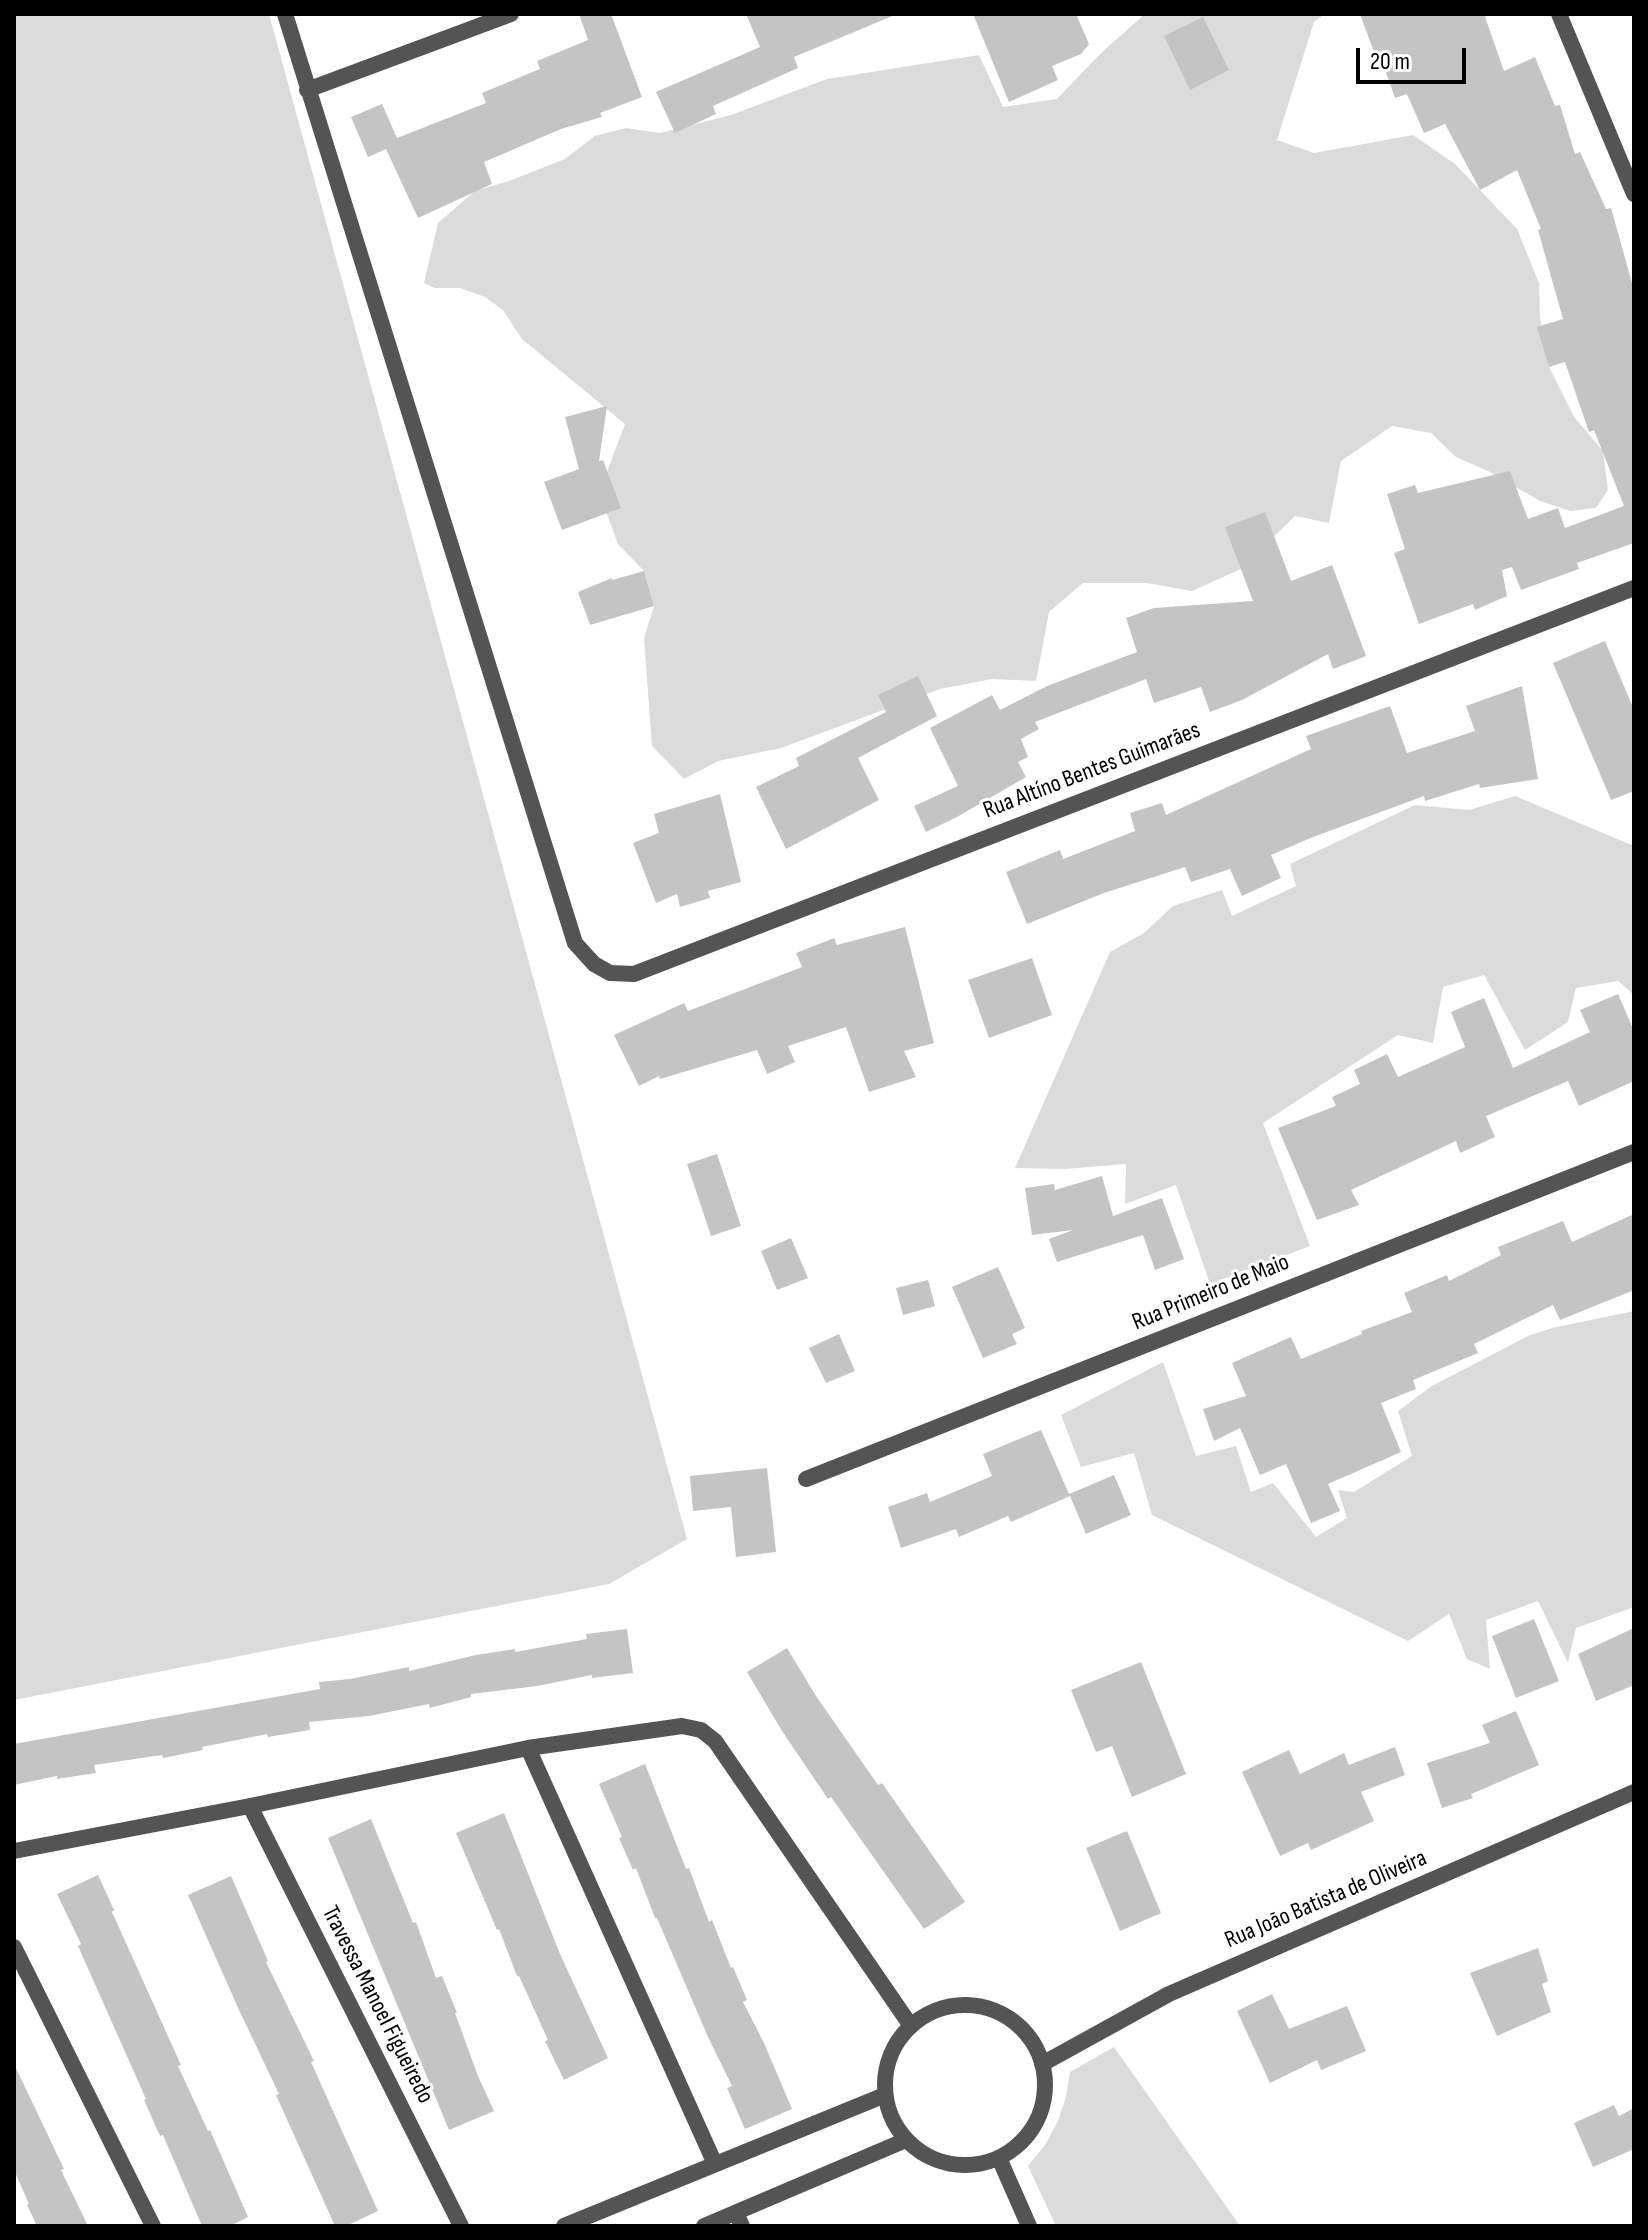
<!DOCTYPE html>
<meta charset="utf-8">
<style>
body{margin:0}
#map{position:relative;width:1648px;height:2240px;overflow:hidden;background:#fff;font-family:"Sofia Sans Condensed",sans-serif}
canvas{display:block}
.frame{position:absolute;inset:0;border:16px solid #000;pointer-events:none}
.scale{position:absolute;left:1356px;top:48px;width:110px;height:36px;box-sizing:border-box;border:4px solid #000;border-top:0;padding-left:10px;font-size:24px;line-height:28px;white-space:nowrap;color:#000;-webkit-text-stroke:6px #fff;paint-order:stroke}
</style>
<div id="map">
<canvas width="1648" height="2240"></canvas>
<div class="frame"></div>
<div class="scale">20 m</div>
</div>
<script>
const c = document.querySelector('canvas').getContext('2d');
c.lineJoin = 'round';
function fillPath(path, color) {
  c.fillStyle = color;
  c.fill(path, 'evenodd');
}
function toPath(rows) {
  const path = new Path2D();
  for (const r of rows) {
    if (r.length === 3) {
      path.moveTo(r[0] + r[2], r[1]);
      path.arc(r[0], r[1], r[2], 0, 2 * Math.PI);
      continue;
    }
    path.moveTo(r[0], r[1]);
    for (let i = 2; i < r.length; i += 2) path.lineTo(r[i], r[i + 1]);
  }
  return path;
}
function strokePath(path, color, width, dash) {
  c.strokeStyle = color;
  c.lineWidth = width;
  c.lineCap = dash ? 'butt' : 'round';
  c.setLineDash(dash || []);
  c.stroke(path);
}
function write(font, color, halo, rows, align = 'center') {
  c.font = font + ' "Sofia Sans Condensed",sans-serif';
  c.lineWidth = 6;
  c.setLineDash([]);
  c.textBaseline = 'middle';
  c.strokeStyle = halo;
  c.fillStyle = color;
  for (const [text, x, y, turn = 0] of rows) {
    c.save();
    c.translate(x, y);
    c.rotate((+turn || 0) * Math.PI / 180);
    c.textAlign = isNaN(turn) ? turn : align;
    if (halo) c.strokeText(text, 0, 0);
    c.fillText(text, 0, 0);
    c.restore();
  }
}
fillPath(toPath([
 [14,14,269,14,687,1539,609,1584,14,1700],
 [1145,14,1325,14,1314,22,1277,140,1314,153,1413,135,1455,164,1517,229,1539,283,1540,318,1549,367,1574,417,1603,451,1608,490,1596,508,1570,511,1540,501,1488,471,1456,457,1431,433,1392,426,1341,461,1329,523,1295,516,1241,569,1192,591,1147,583,1083,583,1049,612,1036,681,992,679,940,689,781,748,718,761,684,779,652,746,644,638,654,606,644,571,618,544,599,493,625,424,522,339,503,310,485,297,460,288,435,288,424,283,438,223,475,191,509,181,565,159,595,136,626,128,660,133,731,115,827,79,979,55,1003,107,1057,99,1100,54],
 [1515,796,1634,846,1634,995,1618,981,1576,988,1568,1022,1525,1050,1484,975,1443,987,1433,1043,1398,1035,1263,1123,1310,1246,1210,1284,1176,1185,1125,1204,1126,1164,1065,1169,1015,1168,1110,952,1144,933,1173,906,1222,890,1232,916,1296,886,1290,864,1415,805,1469,810],
 [1634,1311,1634,1607,1576,1628,1568,1663,1538,1601,1486,1620,1490,1669,1467,1659,1449,1614,1408,1641,1152,1515,1134,1453,1081,1467,1061,1415,1163,1362,1196,1456,1236,1446,1251,1492,1273,1483,1316,1537,1347,1518,1338,1490,1354,1492,1412,1456,1398,1411,1432,1386,1528,1336,1552,1328],
 [1114,2047,1240,2226,1056,2226,1028,2166,1045,2145,1058,2121,1066,2097,1070,2072]
]), '#dbdbdb');
fillPath(toPath([
 [579,14,611,14,642,97,600,113,602,117,561,129,484,162,492,184,418,218,386,149,368,157,351,117,382,104,397,138,486,103,482,93,540,69,537,61,588,40],
 [746,14,895,14,895,15,794,57,798,68,713,106,716,114,675,133,656,92,760,47],
 [973,14,1076,14,1089,44,1081,54,1052,66,1058,80,1009,102],
 [1360,14,1484,14,1504,71,1535,57,1555,106,1560,105,1575,154,1580,152,1606,209,1611,208,1634,290,1634,543,1577,563,1579,569,1521,590,1512,567,1502,570,1507,596,1475,610,1473,604,1419,624,1394,553,1405,549,1387,494,1415,485,1418,493,1510,471,1528,519,1558,508,1565,528,1624,506,1594,430,1589,432,1565,362,1549,367,1537,327,1563,319,1538,230,1541,229,1517,170,1480,190,1445,124,1424,133,1407,94,1395,98,1381,58,1377,60],
 [1203,17,1229,70,1190,90,1164,36],
 [607,406,599,461,603,460,621,508,562,530,544,482,579,469,565,417],
 [1265,512,1291,581,1332,565,1366,656,1333,669,1328,654,1242,700,1210,712,1201,687,1154,703,1146,679,1035,722,1039,729,1021,739,1028,757,1018,762,1026,777,957,817,926,832,914,806,958,786,930,728,992,695,1000,710,1047,686,1137,652,1126,618,1154,608,1253,601,1225,527],
 [644,571,654,606,590,625,578,592,612,578,612,580],
 [1605,641,1634,710,1634,791,1611,800,1553,663],
 [918,676,937,716,858,758,879,800,786,849,756,787,799,766,796,758,886,712,878,695],
 [1522,686,1538,779,1480,788,1479,784,1425,801,1424,796,1313,837,1271,855,1281,878,1242,896,1230,869,1191,882,1185,867,1104,893,1027,924,1006,872,1060,850,1063,859,1135,831,1130,813,1162,803,1166,815,1311,749,1306,736,1390,706,1407,753,1475,731,1466,706],
 [720,794,741,882,708,891,710,898,680,907,677,894,656,903,633,843,659,833,654,814],
 [905,927,934,1043,904,1051,916,1077,869,1092,846,1027,788,1046,795,1062,767,1074,757,1050,660,1079,659,1076,639,1086,614,1035,684,1003,688,1011,802,967,796,953,834,938,837,945],
 [1032,958,1052,1015,989,1038,968,980],
 [1618,994,1634,1031,1634,1081,1579,1106,1568,1081,1486,1116,1495,1137,1460,1153,1456,1141,1351,1190,1359,1205,1317,1220,1278,1128,1336,1106,1332,1097,1360,1084,1354,1070,1387,1054,1398,1077,1465,1047,1451,1012,1484,998,1513,1068,1590,1032,1580,1010],
 [717,1154,741,1226,711,1236,687,1164],
 [1102,1176,1113,1216,1162,1198,1184,1259,1155,1270,1143,1235,1057,1262,1049,1239,1073,1230,1032,1235,1025,1188,1054,1184,1055,1190],
 [1634,1214,1634,1290,1560,1320,1553,1305,1474,1344,1478,1353,1413,1380,1416,1389,1381,1403,1401,1452,1328,1484,1340,1511,1311,1523,1286,1464,1260,1475,1240,1428,1214,1441,1203,1409,1246,1396,1232,1363,1291,1337,1301,1359,1362,1334,1361,1331,1412,1312,1404,1293,1447,1275,1449,1281,1501,1255,1498,1247,1563,1221,1572,1242],
 [791,1238,808,1278,777,1290,761,1251],
 [998,1267,1025,1328,1012,1334,1017,1344,983,1358,952,1287],
 [928,1280,935,1306,903,1315,896,1288],
 [839,1334,855,1371,826,1383,809,1348],
 [1041,1430,1069,1494,1114,1475,1131,1515,1086,1534,1070,1496,1011,1522,1008,1516,959,1537,956,1529,901,1548,888,1507,927,1493,930,1502,992,1476,983,1454],
 [767,1468,776,1552,736,1557,731,1507,693,1511,690,1476],
 [1534,1619,1559,1681,1516,1698,1492,1636],
 [1634,1628,1634,1685,1596,1701,1578,1654],
 [627,1629,633,1673,592,1678,592,1675,537,1686,471,1694,471,1697,430,1708,429,1704,369,1716,309,1722,310,1730,268,1737,267,1734,202,1747,203,1750,163,1758,162,1755,94,1765,96,1773,57,1779,57,1776,14,1785,14,1744,320,1689,319,1682,350,1679,409,1667,409,1671,476,1655,515,1649,515,1652,587,1639,586,1634],
 [787,1648,816,1696,878,1785,882,1783,965,1902,924,1929,831,1797,828,1799,782,1731,747,1672],
 [1141,1662,1186,1774,1132,1797,1112,1746,1096,1752,1071,1690],
 [1516,1711,1539,1765,1471,1794,1473,1798,1442,1808,1427,1763,1490,1743,1482,1725],
 [1395,1747,1405,1775,1361,1792,1374,1821,1311,1850,1308,1843,1280,1856,1242,1772,1289,1750,1300,1774,1344,1753,1349,1765],
 [645,1764,686,1869,689,1868,709,1922,712,1920,731,1968,733,1967,747,2000,743,2002,764,2043,792,2109,745,2129,727,2088,732,2086,708,2037,657,1918,655,1918,636,1868,633,1870,619,1838,622,1837,599,1784],
 [504,1813,560,1954,608,2058,564,2080,545,2041,548,2040,519,1976,517,1976,499,1929,497,1930,456,1833],
 [371,1819,413,1923,416,1922,436,1978,442,1976,457,2013,455,2013,478,2076,494,2111,449,2130,328,1838],
 [1127,1831,1161,1913,1120,1931,1086,1848],
 [98,1875,114,1910,112,1912,181,2065,178,2066,208,2131,210,2130,248,2217,230,2226,202,2226,163,2135,160,2136,144,2100,146,2099,78,1946,81,1944,57,1894],
 [231,1876,268,1961,266,1962,314,2061,311,2062,378,2211,346,2226,335,2226,276,2095,279,2094,239,2010,188,1895],
 [1538,1948,1548,1981,1542,1984,1551,2012,1497,2036,1470,1973],
 [1272,1994,1289,2029,1347,2006,1366,2051,1321,2070,1317,2060,1270,2083,1237,2011],
 [14,2064,64,2169,61,2170,88,2226,37,2226,27,2205,29,2204,14,2170],
 [1614,2105,1619,2116,1634,2108,1634,2149,1593,2167,1574,2123]
]), '#c4c4c4');
strokePath(toPath([
 [285,14,575,943,594,964,610,973,634,974,1634,588],
 [1559,14,1634,194],
 [307,90,511,14],
 [806,1479,1634,1152],
 [528,1748,715,2164],
 [250,1806,461,2226],
 [14,1851,250,1806,528,1748,682,1726,701,1730,715,1741,911,2026],
 [14,1947,153,2226],
 [999,2158,1029,2226],
 [736,2213,742,2226]
]), '#545454', 16);
strokePath(toPath([
 [965,2085,80],
 [1042,2064,1169,1994,1634,1792],
 [564,2226,885,2095],
 [704,2226,906,2140]
]), '#545454', 16);
write('24px', '#000', '#fff', [
 ["Rua Altíno Bentes Guimarães",1092,771,-21],
 ["Rua Primeiro de Maio",1211,1293,-22],
 ["Rua João Batista de Oliveira",1326,1900,-23],
 ["Travessa Manoel Figueiredo",377,2005,63]
]);
</script>
